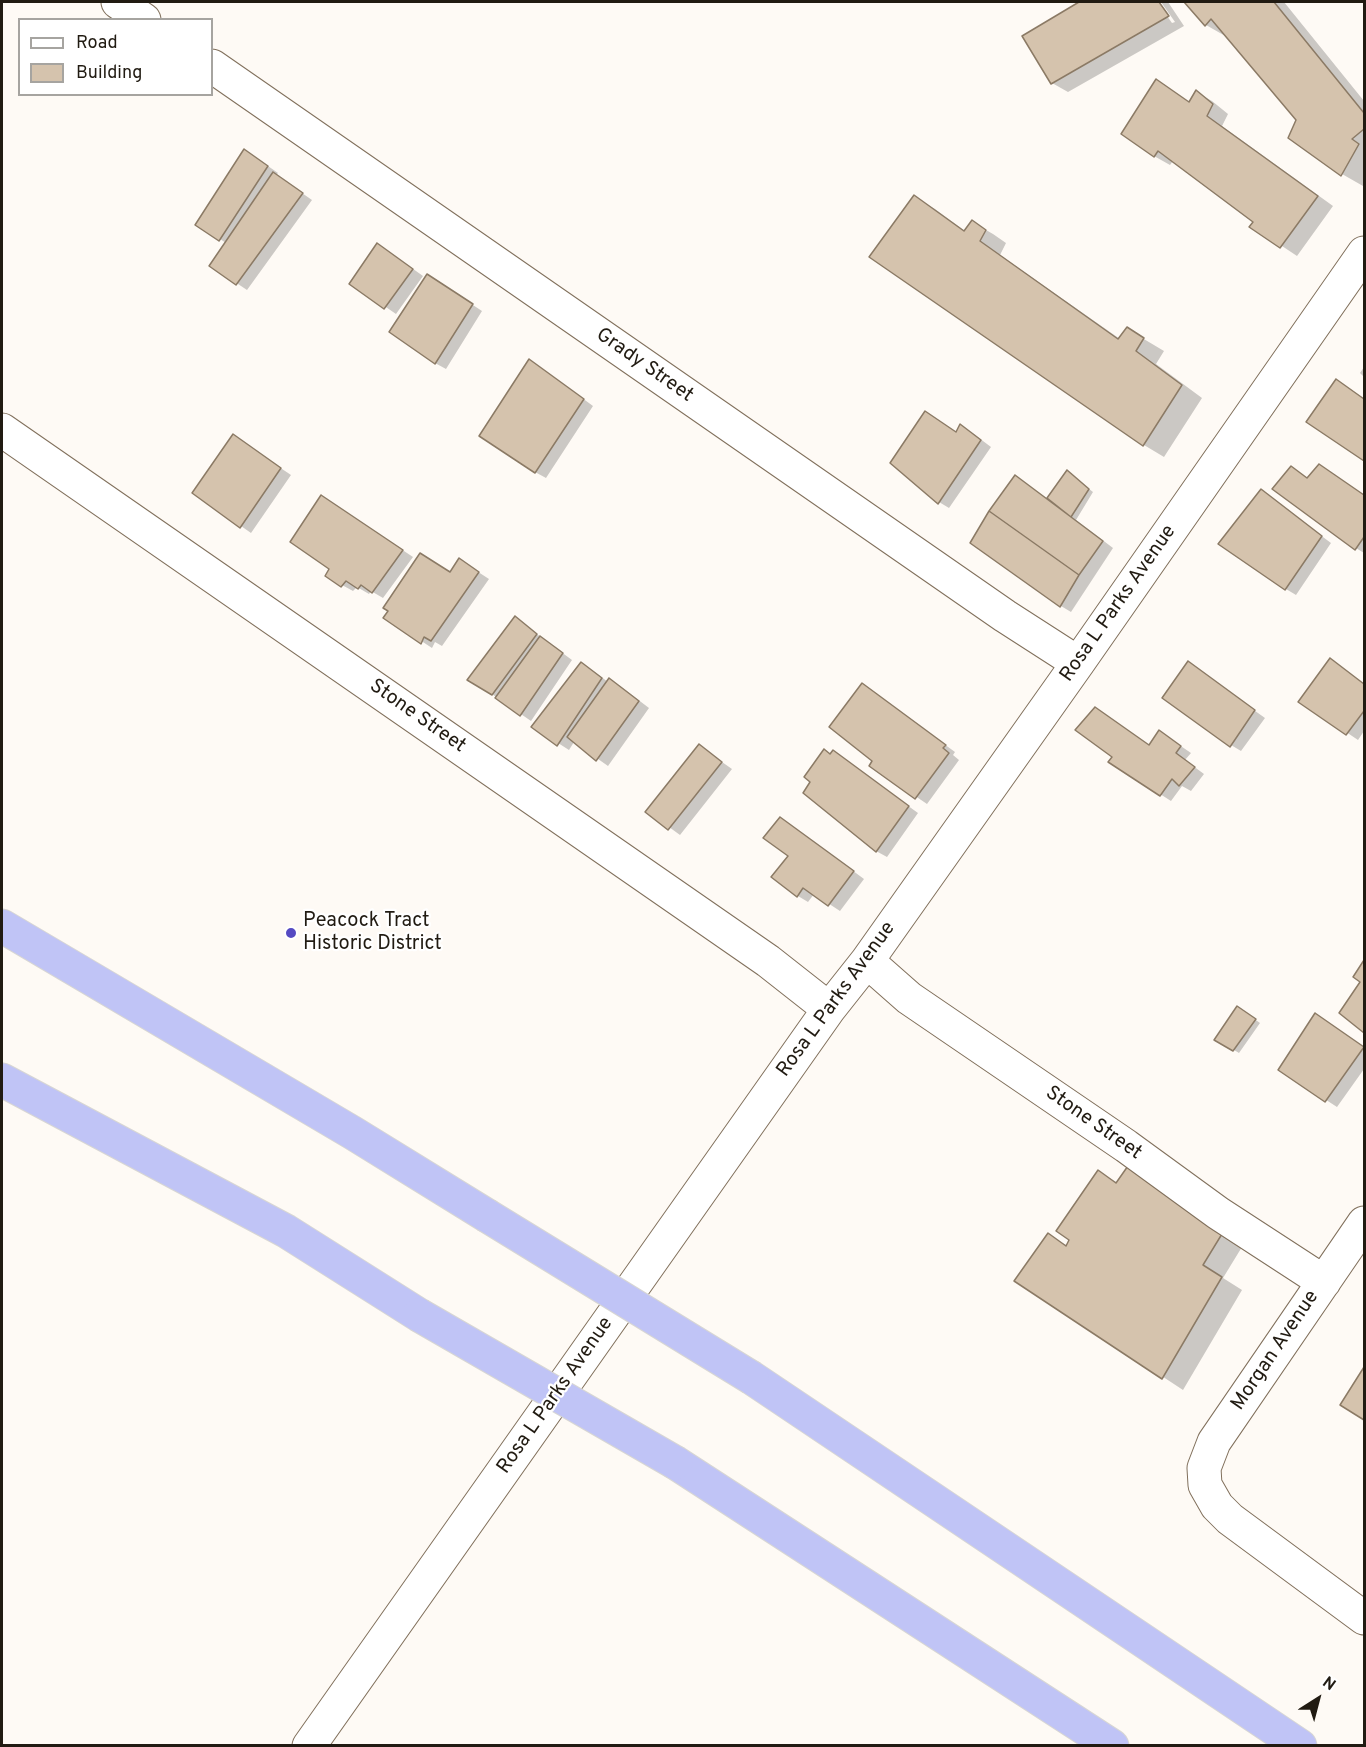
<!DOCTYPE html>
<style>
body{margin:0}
#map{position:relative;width:1366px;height:1747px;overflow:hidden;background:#fefaf5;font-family:Overpass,sans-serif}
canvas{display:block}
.frame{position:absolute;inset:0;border:3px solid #211b12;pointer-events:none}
.legend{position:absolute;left:18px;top:18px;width:195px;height:78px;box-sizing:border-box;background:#fff;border:2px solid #a6a4a0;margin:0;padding:8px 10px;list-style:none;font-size:18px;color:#211b12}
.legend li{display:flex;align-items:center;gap:12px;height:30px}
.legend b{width:30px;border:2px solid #a6a4a0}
.north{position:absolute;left:1288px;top:1669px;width:60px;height:60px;-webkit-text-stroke:4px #fff;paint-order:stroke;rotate:36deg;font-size:16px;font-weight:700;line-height:24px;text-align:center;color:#211b12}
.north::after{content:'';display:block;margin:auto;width:21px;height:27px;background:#211b12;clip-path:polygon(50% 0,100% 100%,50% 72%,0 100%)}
</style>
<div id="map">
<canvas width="1366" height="1747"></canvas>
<div class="frame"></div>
<ul class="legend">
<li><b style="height:8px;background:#fff"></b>Road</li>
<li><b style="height:16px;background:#d5c3ad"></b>Building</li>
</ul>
<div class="north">N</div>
</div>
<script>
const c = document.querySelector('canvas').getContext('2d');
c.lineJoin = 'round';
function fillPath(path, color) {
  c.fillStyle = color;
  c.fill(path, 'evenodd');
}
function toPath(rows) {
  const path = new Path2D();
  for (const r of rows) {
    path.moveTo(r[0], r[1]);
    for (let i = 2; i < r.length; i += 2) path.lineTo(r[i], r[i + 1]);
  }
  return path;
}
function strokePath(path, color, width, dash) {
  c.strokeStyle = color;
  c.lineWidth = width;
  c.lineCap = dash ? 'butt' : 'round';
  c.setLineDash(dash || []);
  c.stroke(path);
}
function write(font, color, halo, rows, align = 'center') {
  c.font = font + ' Overpass,sans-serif';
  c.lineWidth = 4.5;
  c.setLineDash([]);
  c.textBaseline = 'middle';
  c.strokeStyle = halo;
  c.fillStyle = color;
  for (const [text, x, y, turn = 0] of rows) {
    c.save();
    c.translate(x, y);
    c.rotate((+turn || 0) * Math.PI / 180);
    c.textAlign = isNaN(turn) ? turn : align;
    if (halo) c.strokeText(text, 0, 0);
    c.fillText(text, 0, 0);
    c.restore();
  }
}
fillPath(toPath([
 [1082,2,1157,2,1172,23,1175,22,1161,2,1168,2,1184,26,1068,92,1052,83,1024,37],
 [1186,2,1284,2,1364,101,1364,183,1363,186,1342,174,1227,37,1206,25],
 [1157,81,1190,103,1196,92,1212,101,1228,114,1222,126,1333,206,1297,256,1252,226,1255,222,1173,161,1170,165,1154,156],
 [255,157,278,173,276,175,312,200,247,290,211,266,226,243,220,239],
 [914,197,935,209,965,231,972,222,993,234,1006,243,1000,255,1120,339,1127,329,1164,351,1156,364,1202,398,1164,457,1144,445],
 [388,251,423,276,396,314,351,283],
 [438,282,482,311,446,369,435,363],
 [540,367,593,406,546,478,535,472],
 [1364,367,1364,377,1360,373],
 [1347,387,1364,399,1364,459,1308,421],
 [971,432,991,447,949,508,939,502,957,433],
 [233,436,291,475,251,533,194,493],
 [1291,468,1308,479,1330,472,1364,495,1364,553,1356,548],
 [1067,472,1093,492,1076,520,1113,548,1071,612,1061,606,1016,477,1048,499],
 [1261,491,1331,543,1296,595,1286,589],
 [332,503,413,557,383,598,371,591,369,594,357,587,353,591,342,585,331,568],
 [469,566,489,579,442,646,435,642,432,648,385,617,451,573],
 [515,618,572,660,531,721,470,679],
 [1330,660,1364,684,1364,731,1358,740,1300,701],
 [1188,663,1265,718,1241,751,1231,745],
 [592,670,608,682,620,686,649,708,608,766,574,742,569,750,533,727],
 [863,685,955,752,953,755,959,760,927,804,871,766,874,760],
 [1169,738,1191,753,1185,760,1204,774,1191,791,1182,786,1171,801,1110,762],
 [699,746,732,769,680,835,647,811],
 [833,752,918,813,887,857,876,851,831,755],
 [791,825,864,879,840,911,814,894,808,902,798,896,790,856],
 [1364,963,1364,1031,1341,1013,1362,982,1355,976],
 [1242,1010,1260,1023,1239,1053,1216,1039],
 [1326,1021,1364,1048,1364,1069,1337,1107,1280,1070],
 [1099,1172,1118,1183,1245,1242,1223,1278,1242,1290,1183,1390,1016,1280,1048,1235,1068,1246],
 [1364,1370,1364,1418,1342,1405]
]), '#0003');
const building = toPath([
 [1079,2,1159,2,1169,16,1051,84,1022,36,1079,2],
 [1184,2,1274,2,1364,113,1364,129,1352,139,1359,144,1341,176,1288,138,1296,120,1211,19,1205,26,1184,2],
 [1156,79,1189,102,1196,90,1213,104,1207,116,1318,196,1280,248,1249,227,1253,222,1158,151,1154,157,1121,134,1156,79],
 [244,149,268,166,219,241,195,225,244,149],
 [273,172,303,193,236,285,209,266,273,172],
 [914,195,964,231,972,220,986,230,980,241,1118,339,1127,327,1144,338,1136,351,1182,385,1143,446,869,257,914,195],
 [377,243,413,269,384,309,349,284,377,243],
 [427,274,473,304,435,364,389,332,427,274],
 [529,359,584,399,535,473,479,436,529,359],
 [1336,379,1364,399,1364,461,1306,422,1336,379],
 [925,411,956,432,960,424,981,440,938,504,890,463,925,411],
 [233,434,281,468,240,528,192,493,233,434],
 [1319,464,1364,495,1364,537,1355,550,1272,489,1291,466,1307,478,1319,464],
 [1067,470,1089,489,1071,517,1047,498,1067,470],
 [1015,475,1103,541,1079,575,989,511,1015,475],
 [1261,489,1322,536,1285,590,1218,544,1261,489],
 [321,495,403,550,372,593,361,585,358,589,346,581,341,587,325,576,329,569,290,542,321,495],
 [989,511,1079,575,1060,607,970,543,989,511],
 [420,553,450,572,459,558,479,572,431,641,424,637,421,644,383,618,388,611,383,608,420,553],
 [515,616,537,634,492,695,467,680,515,616],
 [540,636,563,653,520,716,495,698,540,636],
 [1330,658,1364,684,1364,711,1346,735,1298,702,1330,658],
 [1188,661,1255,710,1230,747,1162,698,1188,661],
 [581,662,602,678,557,746,531,727,581,662],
 [609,678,639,701,596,761,567,737,609,678],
 [862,683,946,745,943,748,949,753,915,799,869,766,872,761,829,727,862,683],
 [1095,707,1149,745,1159,730,1181,746,1176,753,1195,767,1179,786,1172,779,1160,796,1108,762,1112,757,1075,730,1095,707],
 [699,744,722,762,668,830,645,812,699,744],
 [824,749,830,754,833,750,909,806,876,852,803,793,810,782,804,777,824,749],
 [780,817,854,871,828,906,803,888,797,897,771,877,788,856,763,838,780,817],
 [1364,960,1364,1033,1339,1013,1360,982,1353,977,1364,960],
 [1237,1006,1256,1019,1233,1051,1214,1040,1237,1006],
 [1315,1013,1364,1047,1325,1102,1278,1070,1315,1013],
 [1130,1163,1225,1229,1203,1265,1222,1277,1162,1379,1014,1281,1048,1233,1066,1246,1069,1240,1056,1231,1098,1170,1116,1183,1130,1163],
 [1364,1367,1364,1420,1340,1405,1364,1367]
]);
fillPath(building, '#d5c3ad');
strokePath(building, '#8b7a65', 1.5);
const minor = toPath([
 [118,2,144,20],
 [212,66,1005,616,1078,663],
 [2,430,768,961,829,1009],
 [867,961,909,998,1126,1146,1218,1213,1324,1282],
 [1364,1223,1214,1442,1204,1468,1205,1485,1217,1506,1230,1519,1364,1618],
 [309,1746,829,1009,867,961,1078,663,1364,253]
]);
const highway = toPath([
 [2,926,353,1133,486,1215],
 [2,1080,286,1231,419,1315],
 [752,1378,1300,1746],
 [676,1463,1112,1746]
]);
strokePath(minor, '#81705c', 35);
strokePath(highway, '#d7d6d4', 35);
strokePath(minor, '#fff', 33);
strokePath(highway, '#c0c4f6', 33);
const highwayBridge = toPath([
 [486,1215,752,1378],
 [419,1315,676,1463]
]);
strokePath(highwayBridge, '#d7d6d4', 35, []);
strokePath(highwayBridge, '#c0c4f6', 33);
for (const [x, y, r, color] of [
 [291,933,6,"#554ac2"]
]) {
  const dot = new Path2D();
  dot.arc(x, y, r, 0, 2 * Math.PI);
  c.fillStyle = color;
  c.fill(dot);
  strokePath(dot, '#fff', 2);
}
write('20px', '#211b12', '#fff', [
 ["Grady Street",644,366,35],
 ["Rosa L Parks Avenue",1119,604,-55],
 ["Stone Street",417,717,35],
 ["Rosa L Parks Avenue",837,1000,-54],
 ["Stone Street",1093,1124,35],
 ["Morgan Avenue",1276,1351,-56],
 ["Rosa L Parks Avenue",556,1396,-55]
]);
write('20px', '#211b12', '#fff', [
 ["Peacock Tract",303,922],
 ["Historic District",303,945]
], 'left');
</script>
